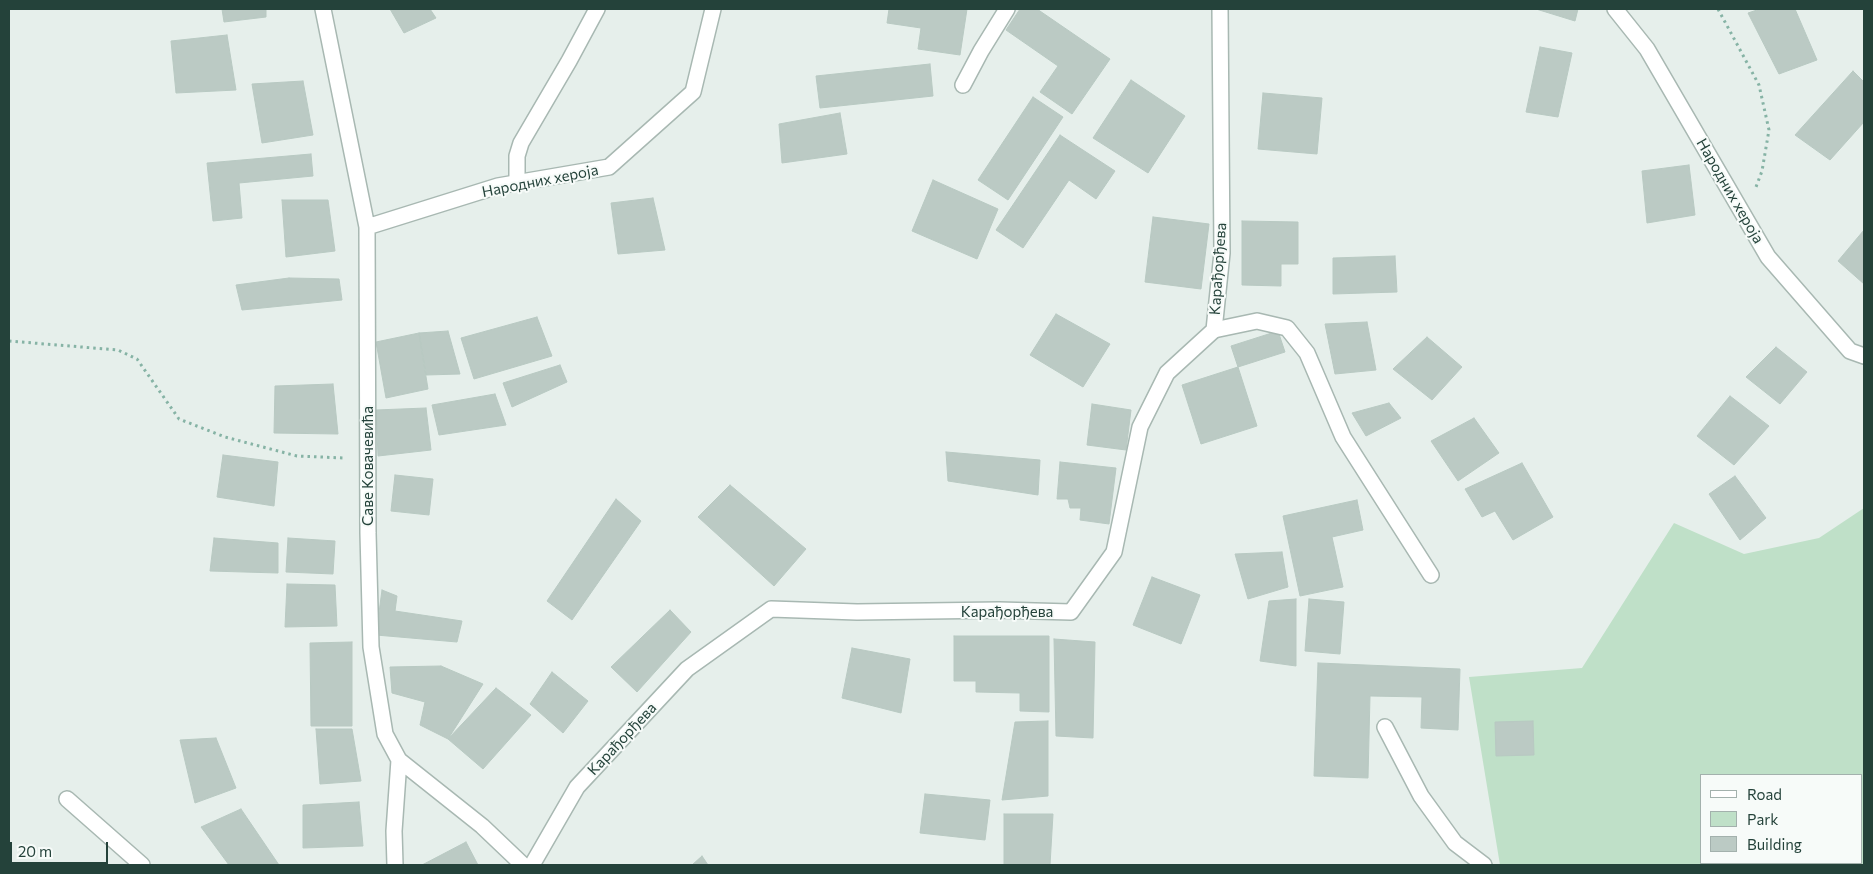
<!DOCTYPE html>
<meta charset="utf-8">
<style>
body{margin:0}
#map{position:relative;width:1873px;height:874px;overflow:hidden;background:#e6efeb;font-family:Commissioner,sans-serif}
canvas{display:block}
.frame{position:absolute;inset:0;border:10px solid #24423a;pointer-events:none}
.legend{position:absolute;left:1700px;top:774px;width:162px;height:90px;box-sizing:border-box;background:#f7fbf9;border:1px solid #a3b1ad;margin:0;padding:6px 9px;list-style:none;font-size:15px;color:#24423a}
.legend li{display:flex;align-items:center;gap:10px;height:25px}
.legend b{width:25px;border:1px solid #a3b1ad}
.scale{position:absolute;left:10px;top:842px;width:98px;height:22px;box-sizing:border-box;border:2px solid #24423a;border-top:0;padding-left:6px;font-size:15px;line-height:18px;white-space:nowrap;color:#24423a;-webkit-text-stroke:4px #f7fbf9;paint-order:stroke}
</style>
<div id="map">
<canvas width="1873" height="874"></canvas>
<div class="frame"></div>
<ul class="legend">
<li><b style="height:6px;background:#fff"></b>Road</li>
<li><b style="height:14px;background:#bfe0c8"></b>Park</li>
<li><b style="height:14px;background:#bbcac4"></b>Building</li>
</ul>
<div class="scale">20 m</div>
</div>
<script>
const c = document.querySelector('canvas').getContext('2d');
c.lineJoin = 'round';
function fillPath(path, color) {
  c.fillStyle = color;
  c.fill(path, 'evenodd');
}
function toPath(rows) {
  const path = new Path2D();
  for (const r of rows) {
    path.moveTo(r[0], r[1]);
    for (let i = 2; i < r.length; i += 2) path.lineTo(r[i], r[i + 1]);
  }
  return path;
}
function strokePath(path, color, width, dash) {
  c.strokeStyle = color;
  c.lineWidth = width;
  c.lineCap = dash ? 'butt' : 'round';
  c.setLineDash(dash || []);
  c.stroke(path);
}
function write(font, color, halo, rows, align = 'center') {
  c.font = font + ' Commissioner,sans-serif';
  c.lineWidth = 4;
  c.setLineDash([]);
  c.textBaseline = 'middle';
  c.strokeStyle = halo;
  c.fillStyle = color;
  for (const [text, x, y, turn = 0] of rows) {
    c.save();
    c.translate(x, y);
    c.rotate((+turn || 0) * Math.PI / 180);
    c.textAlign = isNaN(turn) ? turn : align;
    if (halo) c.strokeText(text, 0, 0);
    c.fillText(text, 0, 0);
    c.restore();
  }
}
fillPath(toPath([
 [1864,508,1864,865,1500,865,1469,677,1582,668,1674,523,1744,554,1819,538],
 [1702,775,1862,775,1862,863,1702,863]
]), '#bfe0c8');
const building = toPath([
 [222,9,266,9,266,17,224,22,222,9],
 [390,9,430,9,436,18,404,33,390,9],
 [889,9,967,9,960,55,918,49,921,28,887,23,889,9],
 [1020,9,1037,9,1110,59,1072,114,1040,92,1058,66,1006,30,1020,9],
 [1536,9,1578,9,1575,21,1536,9],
 [1760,9,1795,9,1817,60,1779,74,1748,13,1760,9],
 [227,35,236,90,176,93,171,41,227,35],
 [1540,47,1572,53,1558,117,1526,112,1540,47],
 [930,64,933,96,820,108,816,76,930,64],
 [1853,71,1864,82,1864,122,1830,160,1795,135,1853,71],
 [1131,80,1185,116,1148,173,1093,138,1131,80],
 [303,81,313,135,262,143,252,84,303,81],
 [1263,93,1322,98,1317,154,1258,149,1263,93],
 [1033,97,1063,117,1008,200,978,180,1033,97],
 [840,113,847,154,782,163,779,124,840,113],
 [1060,135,1115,171,1096,199,1069,180,1023,248,996,230,1060,135],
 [311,154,313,176,239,183,242,218,213,221,207,163,311,154],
 [1689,165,1695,215,1647,223,1642,171,1689,165],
 [933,180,998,209,977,259,912,231,933,180],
 [653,198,665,250,618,254,611,203,653,198],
 [282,200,328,200,335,251,286,257,282,200],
 [1153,217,1209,224,1201,289,1145,282,1153,217],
 [1242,221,1298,222,1298,264,1281,264,1281,286,1242,285,1242,221],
 [1864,230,1864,284,1838,261,1864,230],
 [1395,256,1397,292,1333,294,1333,258,1395,256],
 [289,278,339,279,342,300,242,310,236,285,289,278],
 [1056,314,1110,344,1083,387,1030,355,1056,314],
 [537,317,552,356,474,379,461,338,537,317],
 [1367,322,1376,370,1335,374,1325,324,1367,322],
 [448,331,460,374,426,375,419,333,448,331],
 [1278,331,1285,352,1238,367,1231,346,1278,331],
 [419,333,428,389,386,398,376,342,419,333],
 [1427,337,1462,367,1432,400,1393,369,1427,337],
 [1776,347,1807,372,1780,404,1746,377,1776,347],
 [560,365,567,382,512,407,503,383,560,365],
 [1238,367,1257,426,1201,444,1182,385,1238,367],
 [333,384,338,434,274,433,275,386,333,384],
 [495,394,506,425,439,435,432,405,495,394],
 [1730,396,1769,426,1734,465,1697,436,1730,396],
 [1389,403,1401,418,1366,436,1352,413,1389,403],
 [1092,404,1131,410,1126,450,1087,445,1092,404],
 [426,408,431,450,378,456,376,410,426,408],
 [1474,418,1499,453,1458,481,1431,441,1474,418],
 [946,452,1040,460,1038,495,948,481,946,452],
 [223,455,278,462,274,506,217,497,223,455],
 [1060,462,1116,468,1109,524,1080,520,1081,508,1070,508,1068,499,1057,499,1060,462],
 [1522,463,1553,517,1513,540,1495,511,1482,517,1465,489,1522,463],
 [395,475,433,479,429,515,391,511,395,475],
 [1735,476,1766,518,1740,540,1709,494,1735,476],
 [730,485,806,549,774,586,698,517,730,485],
 [616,499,641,521,572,620,547,601,616,499],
 [1357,500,1363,530,1332,537,1343,587,1300,596,1283,516,1357,500],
 [214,538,278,543,278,573,210,571,214,538],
 [288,538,335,541,333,574,286,572,288,538],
 [1282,552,1288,587,1248,599,1235,554,1282,552],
 [1152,577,1200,595,1181,644,1133,625,1152,577],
 [287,584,335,585,337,626,285,627,287,584],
 [382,590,397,596,395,611,462,621,457,642,376,635,382,590],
 [1296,599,1296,666,1260,661,1269,601,1296,599],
 [1309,599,1344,602,1340,654,1305,651,1309,599],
 [670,610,691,632,637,692,611,667,670,610],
 [954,636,1049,636,1049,712,1020,711,1020,693,976,692,976,681,954,681,954,636],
 [1054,639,1095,642,1093,738,1056,736,1054,639],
 [352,642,352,726,311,726,310,643,352,642],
 [852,648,910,659,901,713,842,698,852,648],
 [1318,663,1460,669,1458,730,1421,728,1422,697,1370,696,1368,778,1314,776,1318,663],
 [441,666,483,684,448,739,420,725,425,702,392,693,390,667,441,666],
 [552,672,588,701,563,733,530,704,552,672],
 [496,688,531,715,483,769,448,739,496,688],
 [1048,721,1048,796,1002,800,1015,722,1048,721],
 [1533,721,1534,755,1496,756,1495,722,1533,721],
 [316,729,352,729,361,781,320,784,316,729],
 [216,738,236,788,195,803,180,740,216,738],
 [925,794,990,800,985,840,920,833,925,794],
 [359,802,363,846,303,848,303,805,359,802],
 [241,809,279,865,229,865,201,827,241,809],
 [1004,814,1053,814,1050,865,1004,865,1004,814],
 [466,842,478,865,422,865,466,842],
 [702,856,708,865,692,865,702,856]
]);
fillPath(building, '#bbcac4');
strokePath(building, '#b8c9c2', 1);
const service = toPath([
 [963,85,981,51,1007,9],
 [517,183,517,156,521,143,569,61,597,9],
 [1214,330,1257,321,1287,328,1307,353,1343,437,1431,575]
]);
const minor = toPath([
 [323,9,367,227,368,533,371,647,385,734,399,760,482,826,523,865],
 [1615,9,1647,49,1768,257,1850,351,1864,356],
 [367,227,498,186,609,167,693,92,713,9],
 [1385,727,1421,796,1455,843,1484,865],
 [67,799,142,865],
 [395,865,394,831,399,760],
 [532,865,577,787,687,669,771,609,857,612,999,610,1071,612,1114,552,1140,427,1167,373,1214,330,1222,253,1220,9]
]);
strokePath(service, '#a8b8b2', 18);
strokePath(minor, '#a8b8b2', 18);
strokePath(toPath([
 [1718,9,1759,85,1769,130,1762,171,1756,187],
 [9,341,118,350,137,359,179,419,225,437,297,456,344,458]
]), '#86b3a5', 3, [2.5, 4]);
strokePath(service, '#fff', 15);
strokePath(minor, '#fff', 15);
write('15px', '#24423a', '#f7fbf9', [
 ["Народних хероја",540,181,-11],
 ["Народних хероја",1730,191,60],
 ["Карађорђева",1218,269,-86],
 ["Саве Ковачевића",368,466,-90],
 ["Карађорђева",1007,612],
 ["Карађорђева",622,739,-47]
]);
</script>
